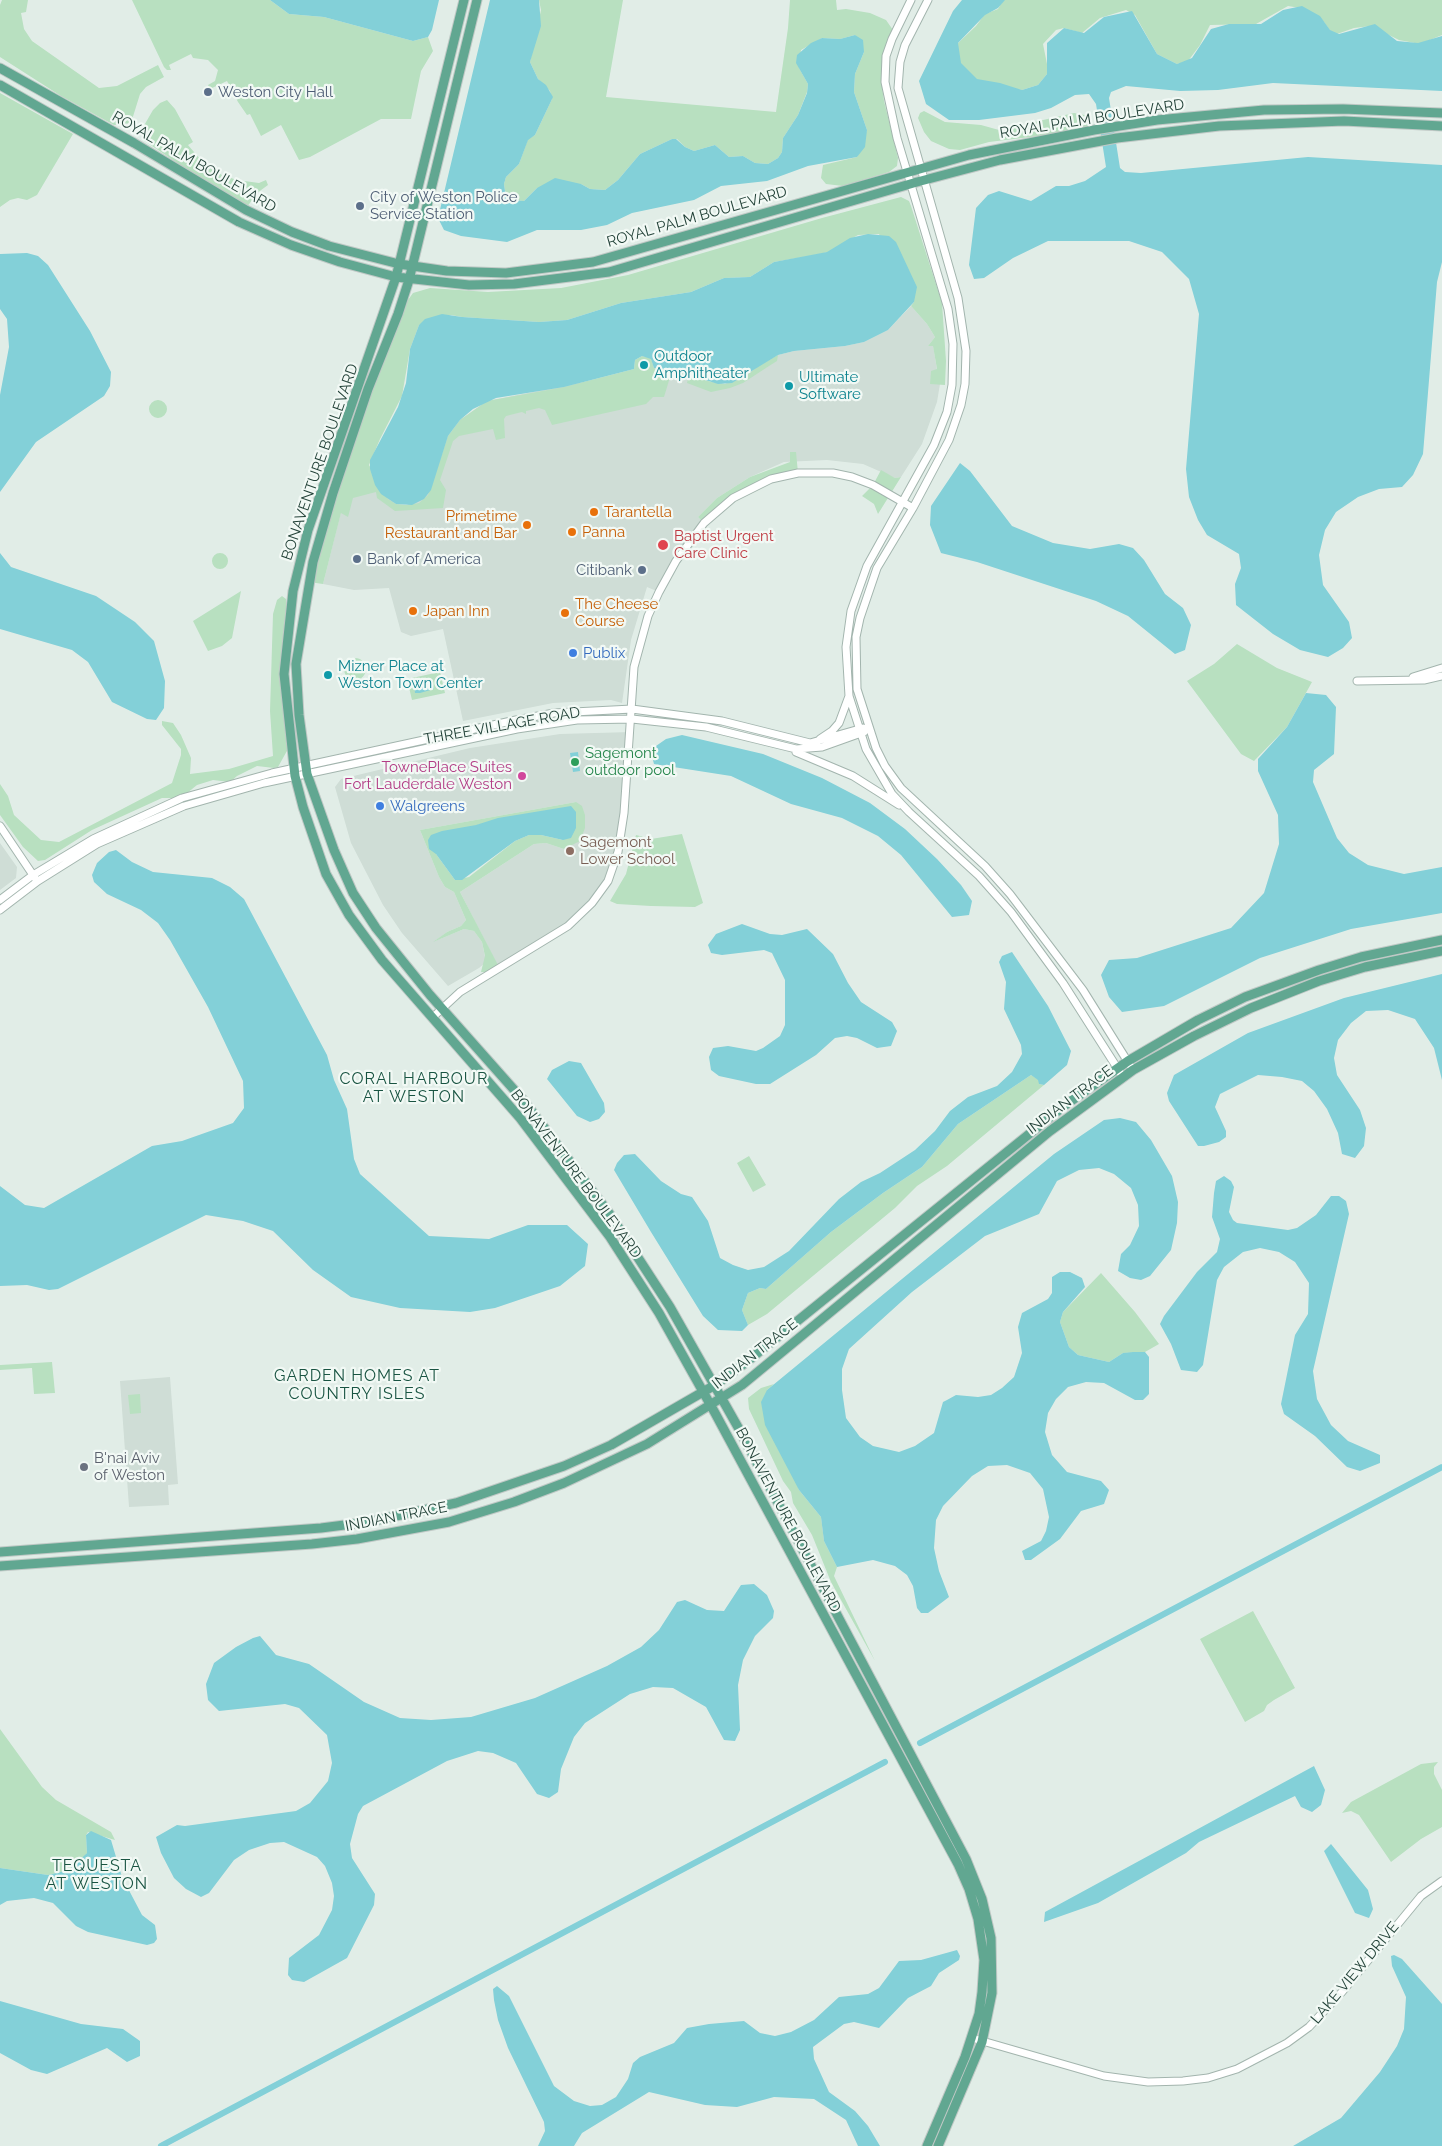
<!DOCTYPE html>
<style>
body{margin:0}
canvas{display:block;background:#e1ede7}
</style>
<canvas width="1442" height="2146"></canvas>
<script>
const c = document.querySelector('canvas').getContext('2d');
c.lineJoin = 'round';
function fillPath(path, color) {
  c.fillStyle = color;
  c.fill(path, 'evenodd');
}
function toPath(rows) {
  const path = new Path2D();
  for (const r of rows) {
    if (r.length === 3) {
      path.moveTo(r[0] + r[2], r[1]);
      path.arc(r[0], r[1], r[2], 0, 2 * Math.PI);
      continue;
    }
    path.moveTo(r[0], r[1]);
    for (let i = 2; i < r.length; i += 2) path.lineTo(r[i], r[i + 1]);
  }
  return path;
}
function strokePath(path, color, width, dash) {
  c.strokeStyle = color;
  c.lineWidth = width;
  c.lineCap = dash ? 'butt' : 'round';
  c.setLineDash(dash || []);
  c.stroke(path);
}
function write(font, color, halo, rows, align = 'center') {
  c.font = font + ' Raleway,sans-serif';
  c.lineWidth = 4.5;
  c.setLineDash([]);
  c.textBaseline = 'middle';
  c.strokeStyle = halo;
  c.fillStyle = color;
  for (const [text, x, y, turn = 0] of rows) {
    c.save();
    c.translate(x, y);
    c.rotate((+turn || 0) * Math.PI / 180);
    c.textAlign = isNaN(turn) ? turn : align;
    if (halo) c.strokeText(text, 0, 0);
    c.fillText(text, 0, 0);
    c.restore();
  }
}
fillPath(toPath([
 [911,306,927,324,935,337,928,346,933,345,937,370,930,384,940,384,937,402,922,444,901,477,895,478,863,464,827,460,784,462,750,477,717,498,698,517,704,523,659,592,647,587,631,640,622,703,611,700,553,703,463,721,443,629,411,636,401,632,389,588,354,590,323,584,341,512,358,472,396,504,407,505,433,485,447,438,460,420,487,401,654,368,677,371,711,382,725,384,778,355,794,351,845,346,864,342,888,330],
 [631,732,614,867,580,915,499,968,460,892,534,844,546,843,564,849,576,802,420,830,439,877,445,887,454,892,466,920,461,926,447,932,435,941,464,929,474,931,482,942,485,957,485,963,479,968,448,986,402,933,383,905,351,843,335,787,341,779,470,748,560,734],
 [0,843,17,867,16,878,0,890],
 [170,1377,178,1484,168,1485,169,1505,129,1507,120,1381]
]), '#cfddd6');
fillPath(toPath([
 [2,0,28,0,26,12,21,13,24,29,32,41,99,88,117,86,158,65,164,77,146,87,140,94,131,123,114,125,61,96,0,57,0,5],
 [132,0,270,0,289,14,324,17,413,41,428,37,433,51,421,71,411,119,381,119,310,157,299,160,281,125,261,136,250,114,247,115,238,102,227,81,212,88,209,87,208,85,215,81,218,70,208,60,193,58,191,54,169,65,171,70,167,70,164,67],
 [539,0,623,0,606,97,776,112,788,28,790,0,836,0,837,10,846,9,870,13,886,20,893,30,884,53,881,79,884,101,898,158,897,166,889,172,843,186,826,184,821,178,823,165,857,157,867,130,854,92,855,74,864,52,855,35,840,39,822,38,801,50,799,68,808,84,807,92,798,115,783,138,782,152,778,158,768,164,755,163,743,156,729,157,715,145,694,151,685,147,677,139,672,139,640,154,618,180,605,190,590,189,581,184,537,188,524,201,512,200,505,191,504,184,506,177,519,164,528,139,535,135,552,99,550,91,538,79,530,62,541,10],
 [1003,0,1442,0,1442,35,1420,44,1399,40,1371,26,1354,28,1337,34,1331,32,1324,22,1300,8,1288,6,1256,24,1210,25,1200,45,1188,61,1177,64,1157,54,1135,15,1126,10,1100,18,1082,33,1064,28,1056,30,1043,44,1048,69,1047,74,1038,85,1022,90,979,82,959,62,955,46,976,26,985,14,998,9],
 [0,93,73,134,37,195,27,200,18,198,10,200,0,207],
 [167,100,175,109,193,142,188,145,206,166,222,175,237,180,259,183,266,180,268,185,257,193,247,207,199,180,188,170,143,140,142,129,153,110,160,103],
 [924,111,945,122,981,125,999,130,1074,113,1090,116,1092,120,1091,124,1086,127,1055,134,989,142,960,150,949,149,931,141,924,132,918,118,920,113],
 [901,197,909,201,911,206,942,303,946,361,945,385,930,384,931,371,937,369,933,346,928,346,935,337,927,324,911,306,914,302,879,234,858,235,828,252,815,255,774,262,750,277,724,278,691,292,621,303,567,320,539,322,462,317,451,315,419,325,410,349,402,396,380,439,369,465,388,499,396,504,407,505,419,503,428,495,448,436,460,420,487,401,564,387,634,369,635,360,642,356,651,358,654,368,677,371,711,382,725,384,742,379,760,365,778,355,777,361,769,366,743,383,730,388,711,392,687,383,688,379,671,374,664,397,653,397,646,404,552,425,545,410,539,408,526,411,526,414,522,412,506,416,504,419,505,438,496,440,493,429,459,436,453,441,440,480,446,490,443,508,395,511,377,498,376,492,353,498,348,517,341,513,323,584,309,582,313,562,398,314,413,293,430,288,488,292,561,288,628,275,822,218],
 [158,409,9],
 [790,452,796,452,798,473,754,486,704,523,698,517,717,498,750,477,790,462],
 [881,470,895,478,901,477,878,514,874,504,862,496,873,485],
 [220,561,8],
 [241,591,232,638,222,646,208,651,193,621],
 [282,596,286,599,289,620,287,635,288,749,278,767,274,768,257,766,237,776,230,782,213,780,197,785,181,798,162,798,92,830,45,860,38,861,23,847,0,815,0,784,8,796,14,815,41,840,59,842,172,783,181,755,181,749,162,725,162,721,173,723,181,735,191,758,190,774,229,769,273,756,270,711,273,614,277,600],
 [1237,644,1277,668,1312,682,1287,727,1254,761,1241,754,1187,681,1214,664],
 [355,669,11],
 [440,672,445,693,412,700,407,679],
 [576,802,582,806,585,815,585,828,580,841,564,849,546,843,534,844,460,892,498,965,487,972,481,972,485,956,482,942,474,931,464,929,433,942,447,932,461,926,466,920,454,892,445,887,439,877,420,830],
 [515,816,563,840,541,835,529,835,515,841,469,877,455,880,436,854,461,829],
 [682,834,703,903,695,907,651,906,617,904,610,901,626,874,636,835,651,839],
 [1031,1075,1039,1080,1039,1084,1044,1085,947,1166,917,1186,895,1208,767,1314,748,1325,742,1310,748,1293,760,1288,766,1289,831,1232,883,1193,922,1167,958,1124],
 [749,1156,766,1185,753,1192,737,1163],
 [1101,1273,1135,1312,1159,1344,1145,1352,1123,1353,1109,1362,1078,1355,1069,1347,1060,1322,1063,1312],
 [52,1362,55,1393,34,1394,32,1368,0,1370,0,1365],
 [774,1384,767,1390,799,1490,821,1517,824,1541,837,1567,834,1576,875,1661,831,1582,812,1535,793,1503,791,1492,783,1481,749,1409,748,1398,761,1388],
 [140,1394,141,1413,130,1414,128,1395],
 [1253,1611,1295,1688,1274,1700,1267,1705,1264,1711,1245,1722,1200,1639],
 [0,1729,42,1787,56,1800,111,1832,115,1840,88,1832,86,1835,87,1853,81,1861,69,1870,48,1875,0,1868],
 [1438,1762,1434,1767,1434,1774,1442,1790,1442,1827,1421,1839,1391,1862,1359,1815,1351,1811,1342,1813,1351,1802,1421,1764]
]), '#b8e0c0');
fillPath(toPath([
 [270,0,439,0,432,30,428,37,413,41,324,17,289,14],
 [490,0,539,0,541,26,530,62,538,79,546,85,553,97,535,135,528,140,519,164,506,177,504,184,505,191,512,200,524,201,537,188,555,178,581,184,590,189,605,190,618,180,640,154,672,139,676,139,685,147,694,151,715,145,729,157,743,156,755,163,768,164,778,158,782,152,783,138,798,115,807,93,808,84,796,63,797,55,811,43,822,38,840,39,855,35,863,40,864,52,855,74,854,92,867,130,865,147,857,157,808,166,767,181,721,186,694,200,632,213,607,225,581,230,537,230,507,242,461,236,444,230,438,218],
 [962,0,1005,0,998,8,985,15,958,43,961,63,977,79,1000,83,1022,90,1038,85,1047,74,1047,43,1064,28,1084,33,1104,17,1132,11,1157,54,1177,64,1192,58,1211,29,1229,24,1261,24,1283,10,1302,6,1320,16,1330,30,1339,34,1375,24,1397,41,1418,43,1442,36,1442,91,1273,83,1218,90,1180,91,1126,86,1111,92,1109,98,1120,168,1125,172,1141,173,1308,157,1442,165,1442,262,1437,282,1423,454,1413,475,1402,487,1379,489,1358,497,1336,512,1325,530,1319,555,1323,585,1349,622,1352,638,1343,648,1328,657,1300,650,1273,634,1236,605,1235,584,1241,568,1239,554,1207,535,1198,520,1189,497,1186,469,1199,314,1189,279,1162,252,1129,241,1048,241,1013,258,984,278,974,279,969,265,976,208,988,195,999,191,1031,201,1056,186,1069,186,1085,181,1106,167,1096,104,1089,94,1075,95,1051,108,1035,113,979,120,949,120,926,104,919,81,953,11],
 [868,234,889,236,896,242,917,287,914,302,888,330,864,342,845,346,794,351,778,355,732,383,718,384,677,371,654,368,651,359,642,356,635,360,634,369,564,387,496,398,473,409,460,420,448,436,431,490,424,499,412,505,396,504,381,494,375,485,370,469,370,460,398,407,406,383,410,349,419,325,425,319,442,314,462,317,539,322,567,320,621,303,691,292,724,278,750,277,774,262,827,252,850,238],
 [27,253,38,256,48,265,90,331,111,372,110,386,104,396,36,442,0,492,0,395,9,347,7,319,0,309,0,254],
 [960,463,970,471,1012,526,1053,543,1090,549,1119,544,1133,548,1144,560,1165,594,1183,608,1191,625,1185,650,1175,654,1128,616,1096,601,977,562,941,553,930,525,931,506],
 [0,553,11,567,96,596,135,622,154,641,165,681,164,708,156,720,147,719,112,702,88,662,72,650,0,629],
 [432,681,434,689,420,693,415,693,414,683],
 [1306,693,1326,695,1336,707,1334,754,1314,770,1313,782,1337,838,1349,853,1368,865,1404,874,1442,867,1442,913,1351,929,1260,958,1164,1006,1122,1012,1109,997,1101,975,1109,960,1137,958,1231,928,1264,893,1279,844,1278,815,1258,771,1258,759,1287,727],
 [682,735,763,754,822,778,870,803,905,829,937,859,961,885,972,901,969,915,952,917,901,855,878,836,842,818,791,804,731,776,654,764,651,753,656,746,666,739],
 [578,752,580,771,573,772,570,753],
 [571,806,576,812,576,828,571,838,563,840,541,835,529,835,515,841,462,880,455,880,436,854,429,849,428,840,431,835,442,831,476,825,498,818],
 [116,850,132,862,153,872,212,878,230,887,244,899,327,1055,334,1080,347,1109,354,1159,360,1174,429,1236,489,1239,528,1225,567,1225,588,1244,585,1266,560,1286,495,1308,470,1312,400,1308,351,1297,313,1270,273,1231,243,1221,206,1215,58,1289,49,1290,27,1285,0,1286,0,1186,25,1205,44,1208,152,1146,182,1141,233,1123,244,1108,243,1081,208,1007,170,940,158,923,141,910,107,894,94,882,92,875,97,863,109,852],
 [742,924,770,934,782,935,807,929,833,954,848,983,861,1002,892,1022,897,1031,891,1046,877,1048,857,1038,847,1036,835,1038,816,1055,770,1084,756,1084,719,1076,711,1070,709,1057,713,1048,728,1046,756,1051,763,1048,780,1036,785,1025,785,980,772,953,764,950,722,955,711,953,708,945,716,934],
 [1012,952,1048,1006,1071,1051,1067,1065,1044,1085,1039,1084,1038,1080,1031,1075,958,1124,922,1167,883,1193,831,1232,766,1289,760,1288,748,1293,742,1310,748,1325,742,1331,718,1330,703,1316,651,1232,614,1170,617,1163,624,1155,635,1154,661,1181,681,1194,692,1197,708,1221,720,1258,733,1265,748,1270,764,1267,789,1251,839,1199,861,1182,880,1173,915,1150,935,1131,950,1111,968,1097,997,1086,1012,1072,1022,1054,1021,1045,1004,1009,1006,982,999,962,1002,956],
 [1442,974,1442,1080,1434,1048,1415,1019,1388,1010,1366,1011,1351,1023,1338,1040,1334,1058,1337,1075,1360,1110,1366,1128,1364,1146,1355,1158,1342,1154,1338,1133,1327,1109,1314,1091,1302,1081,1282,1077,1258,1075,1220,1094,1215,1107,1226,1131,1226,1137,1219,1142,1204,1146,1198,1146,1169,1101,1167,1093,1174,1075,1248,1033,1344,998],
 [569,1061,581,1063,604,1103,605,1112,599,1119,590,1122,577,1116,547,1079,552,1070],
 [1120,1118,1136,1122,1151,1140,1172,1176,1178,1202,1177,1223,1171,1250,1150,1276,1141,1280,1130,1278,1118,1271,1121,1254,1130,1245,1139,1226,1138,1205,1131,1188,1114,1174,1099,1168,1079,1170,1057,1181,1039,1214,985,1236,912,1292,849,1349,842,1369,842,1390,846,1418,860,1437,873,1446,899,1452,915,1446,934,1433,943,1402,947,1400,956,1395,978,1397,991,1395,1002,1388,1014,1377,1022,1353,1018,1327,1022,1313,1048,1299,1052,1293,1052,1277,1060,1272,1070,1272,1082,1278,1085,1287,1063,1312,1060,1322,1069,1347,1078,1355,1109,1362,1123,1353,1133,1352,1145,1352,1149,1357,1149,1394,1143,1400,1135,1400,1104,1383,1086,1382,1068,1387,1056,1399,1048,1413,1045,1432,1052,1455,1067,1472,1101,1481,1109,1490,1104,1504,1081,1511,1060,1539,1031,1560,1025,1560,1022,1551,1041,1541,1046,1531,1049,1517,1043,1489,1030,1473,1007,1465,988,1466,972,1476,943,1506,936,1520,934,1548,939,1571,949,1597,928,1613,921,1613,917,1608,913,1586,907,1575,895,1566,873,1560,837,1567,824,1541,821,1517,799,1490,765,1425,761,1402,767,1390,1054,1154,1104,1120],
 [1224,1176,1231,1181,1234,1187,1229,1212,1233,1220,1237,1223,1288,1230,1297,1228,1316,1215,1331,1196,1339,1196,1346,1201,1349,1214,1313,1371,1317,1399,1331,1425,1348,1441,1380,1455,1380,1463,1360,1471,1347,1467,1315,1436,1284,1414,1281,1404,1295,1335,1308,1314,1309,1283,1295,1262,1279,1252,1260,1248,1243,1252,1224,1267,1217,1280,1203,1365,1197,1372,1181,1370,1171,1344,1160,1324,1164,1316,1197,1272,1217,1252,1220,1239,1212,1217,1214,1193,1216,1181],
 [754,1584,767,1595,774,1611,773,1618,755,1636,743,1660,738,1685,740,1730,735,1741,724,1740,706,1707,673,1688,653,1687,630,1694,585,1723,574,1737,561,1769,558,1792,549,1798,537,1794,516,1763,493,1753,478,1751,447,1761,363,1806,358,1814,350,1844,352,1858,375,1894,374,1905,347,1958,304,1982,292,1980,288,1975,289,1958,319,1935,332,1910,334,1896,332,1883,325,1866,317,1857,284,1842,270,1843,249,1850,234,1860,209,1893,201,1897,186,1889,174,1878,161,1853,156,1837,177,1825,185,1826,296,1811,310,1803,328,1781,332,1763,327,1735,299,1708,285,1704,219,1711,208,1700,206,1684,214,1663,236,1647,253,1638,260,1636,276,1655,309,1664,364,1702,400,1718,431,1720,471,1717,535,1698,607,1666,641,1647,659,1630,677,1602,685,1600,707,1610,724,1611,741,1585],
 [1314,1766,1325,1790,1321,1805,1312,1812,1301,1807,1295,1796,1199,1842,1186,1853,1098,1903,1044,1922,1045,1912],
 [91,1831,111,1840,122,1877,142,1915,155,1925,157,1939,154,1943,147,1945,88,1932,76,1926,53,1903,34,1898,7,1901,0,1905,0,1868,48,1875,69,1870,87,1853,86,1835],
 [1331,1844,1368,1890,1373,1909,1369,1918,1355,1913,1324,1851],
 [957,1950,960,1956,959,1960,939,1973,931,1986,908,1998,879,2028,854,2022,844,2024,813,2047,814,2059,829,2092,855,2111,868,2126,880,2146,858,2146,846,2120,814,2099,774,2097,737,2107,705,2105,649,2092,582,2133,574,2146,538,2146,545,2131,544,2122,508,2048,498,2020,494,2000,493,1989,497,1986,509,1996,554,2086,574,2101,590,2106,602,2105,616,2097,628,2079,633,2063,640,2057,674,2043,687,2028,709,2024,744,2021,760,2033,775,2036,791,2032,814,2020,839,1997,868,1994,879,1988,899,1961,921,1960],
 [1394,1955,1402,1959,1442,2004,1442,2146,1293,2146,1341,2118,1380,2072,1397,2046,1404,2029,1406,1997,1392,1966,1391,1956],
 [0,2001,81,2024,123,2029,140,2041,140,2056,127,2062,107,2048,47,2074,31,2070,0,2053]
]), '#83d0d8');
strokePath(toPath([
 [920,1743,1442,1467],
 [161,2146,885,1762]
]), '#83d0d8', 6);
const minor = toPath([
 [911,0,892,39,886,56,885,82,897,138,948,309,953,344,952,385,947,412,934,445,867,566,851,611,846,647,849,696,866,749,892,794,909,812,979,876,1011,912,1063,983,1123,1077],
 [928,0,905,45,900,62,898,88,958,298,966,351,965,384,961,405,949,440,913,508,877,568,860,618,856,637,857,689,876,748,885,766,901,788,985,866,1010,894,1083,990,1133,1070],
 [1413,677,1442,668],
 [1357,681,1424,680,1442,676],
 [820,739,832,731,839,723,849,696],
 [796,752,853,776,899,805],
 [0,826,35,878],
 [0,900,33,875,93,839,182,798,272,773,516,720,554,713,632,709,722,721,810,743,863,728],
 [0,910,38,881,97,844,184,806,264,783,517,729,577,720,632,719,706,727,796,749,822,747,864,732],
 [432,1018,460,992,568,926,592,903,608,881,618,852,624,813,634,667,648,616,659,592,676,561,704,523,733,498,771,479,798,473,833,473,852,477,873,485,913,508],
 [972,2038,1104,2076,1148,2082,1183,2081,1208,2078,1237,2069,1287,2043,1309,2027,1342,1992,1421,1896,1442,1881]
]);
const major = toPath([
 [464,0,396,277,308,530,293,591,284,674,295,776,303,807,326,874,349,915,382,960,520,1118,610,1237,659,1313,715,1413,958,1864,969,1889,978,1919,984,1960,982,1992,979,2014,965,2057,927,2146],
 [477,0,409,280,398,314,368,389,333,493,313,562,296,664,299,715,307,774,334,850,353,893,376,928,430,995,524,1101,609,1213,670,1307,739,1429,966,1859,982,1899,991,1938,992,1993,982,2042,938,2146],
 [0,68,134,143,246,210,292,232,329,246,399,264,447,271,506,273,593,262,969,155,1094,130,1157,120,1264,110,1343,109,1442,113],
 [0,85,239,222,291,245,340,262,396,277,469,285,514,284,609,272,917,182,1000,160,1117,138,1219,126,1344,121,1442,126],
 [0,1552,321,1528,368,1522,456,1503,564,1466,611,1445,715,1385,749,1360,1064,1106,1128,1061,1198,1020,1245,997,1319,970,1361,957,1442,940],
 [0,1566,312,1544,357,1539,449,1522,514,1502,564,1483,647,1444,742,1385,1050,1131,1133,1070,1194,1036,1251,1008,1319,981,1365,967,1442,951]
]);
strokePath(minor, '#a3b5ae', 9);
strokePath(major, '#c0c9c6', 11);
strokePath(minor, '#fff', 7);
strokePath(major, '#61a791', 9);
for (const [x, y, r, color] of [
 [208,92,5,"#5c6f8a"],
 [360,206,5,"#5c6f8a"],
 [644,365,5,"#0f9aa8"],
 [789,386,5,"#0f9aa8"],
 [594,512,5,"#e8710a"],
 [527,525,5,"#e8710a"],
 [572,532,5,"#e8710a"],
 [663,545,6,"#e0444e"],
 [357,559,5,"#5c6f8a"],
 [642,570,5,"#5c6f8a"],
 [413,611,5,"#e8710a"],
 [565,613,5,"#e8710a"],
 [573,653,5,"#3f7fe0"],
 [328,675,5,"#0f9aa8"],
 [575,762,5,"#2e9e5b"],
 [522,776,5,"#d1479c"],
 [380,806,5,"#3f7fe0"],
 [570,851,5,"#8d6e63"],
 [84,1467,5,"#6b7280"]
]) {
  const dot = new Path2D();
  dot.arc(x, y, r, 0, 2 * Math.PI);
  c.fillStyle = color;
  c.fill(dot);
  strokePath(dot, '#f2f9f5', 2);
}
write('15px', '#4e5e75', '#f2f9f5', [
 ["Weston City Hall",218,92],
 ["City of Weston Police",370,197],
 ["Service Station",370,214],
 ["Bank of America",367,559],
 ["Citibank",632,570,"right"]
], 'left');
write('15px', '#1f3f35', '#f2f9f5', [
 ["ROYAL PALM BOULEVARD",1092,119,-9],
 ["ROYAL PALM BOULEVARD",194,162,30],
 ["ROYAL PALM BOULEVARD",697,217,-16],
 ["BONAVENTURE BOULEVARD",320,462,-71],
 ["THREE VILLAGE ROAD",502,726,-10],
 ["INDIAN TRACE",1070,1100,-37],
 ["BONAVENTURE BOULEVARD",576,1174,53],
 ["INDIAN TRACE",755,1354,-38],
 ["INDIAN TRACE",396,1517,-11],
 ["BONAVENTURE BOULEVARD",788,1520,62],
 ["LAKE VIEW DRIVE",1355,1973,-50]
]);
write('15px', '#0d838f', '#f2f9f5', [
 ["Outdoor",654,356],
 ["Amphitheater",654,373],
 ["Ultimate",799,377],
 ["Software",799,394],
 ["Mizner Place at",338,666],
 ["Weston Town Center",338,683]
], 'left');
write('15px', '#c56008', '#f2f9f5', [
 ["Tarantella",604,512],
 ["Primetime",517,516,"right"],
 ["Restaurant and Bar",517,533,"right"],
 ["Panna",582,532],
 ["The Cheese",575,604],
 ["Course",575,621],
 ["Japan Inn",423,611]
], 'left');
write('15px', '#be3a42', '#f2f9f5', [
 ["Baptist Urgent",674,536],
 ["Care Clinic",674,553]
], 'left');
write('15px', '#366cbe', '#f2f9f5', [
 ["Publix",583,653],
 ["Walgreens",390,806]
], 'left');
write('15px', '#27864d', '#f2f9f5', [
 ["Sagemont",585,753],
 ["outdoor pool",585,770]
], 'left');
write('15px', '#b23c85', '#f2f9f5', [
 ["TownePlace Suites",512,767],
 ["Fort Lauderdale Weston",512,784]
], 'right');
write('15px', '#785e54', '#f2f9f5', [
 ["Sagemont",580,842],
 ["Lower School",580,859]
], 'left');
write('15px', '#5b616d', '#f2f9f5', [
 ["B'nai Aviv",94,1458],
 ["of Weston",94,1475]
], 'left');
c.letterSpacing = '1px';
write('16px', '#195442', '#f2f9f5', [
 ["CORAL HARBOUR",414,1079],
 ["AT WESTON",414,1097],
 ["GARDEN HOMES AT",357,1376],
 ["COUNTRY ISLES",357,1394],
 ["TEQUESTA",97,1866],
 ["AT WESTON",97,1884]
]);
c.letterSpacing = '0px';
</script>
